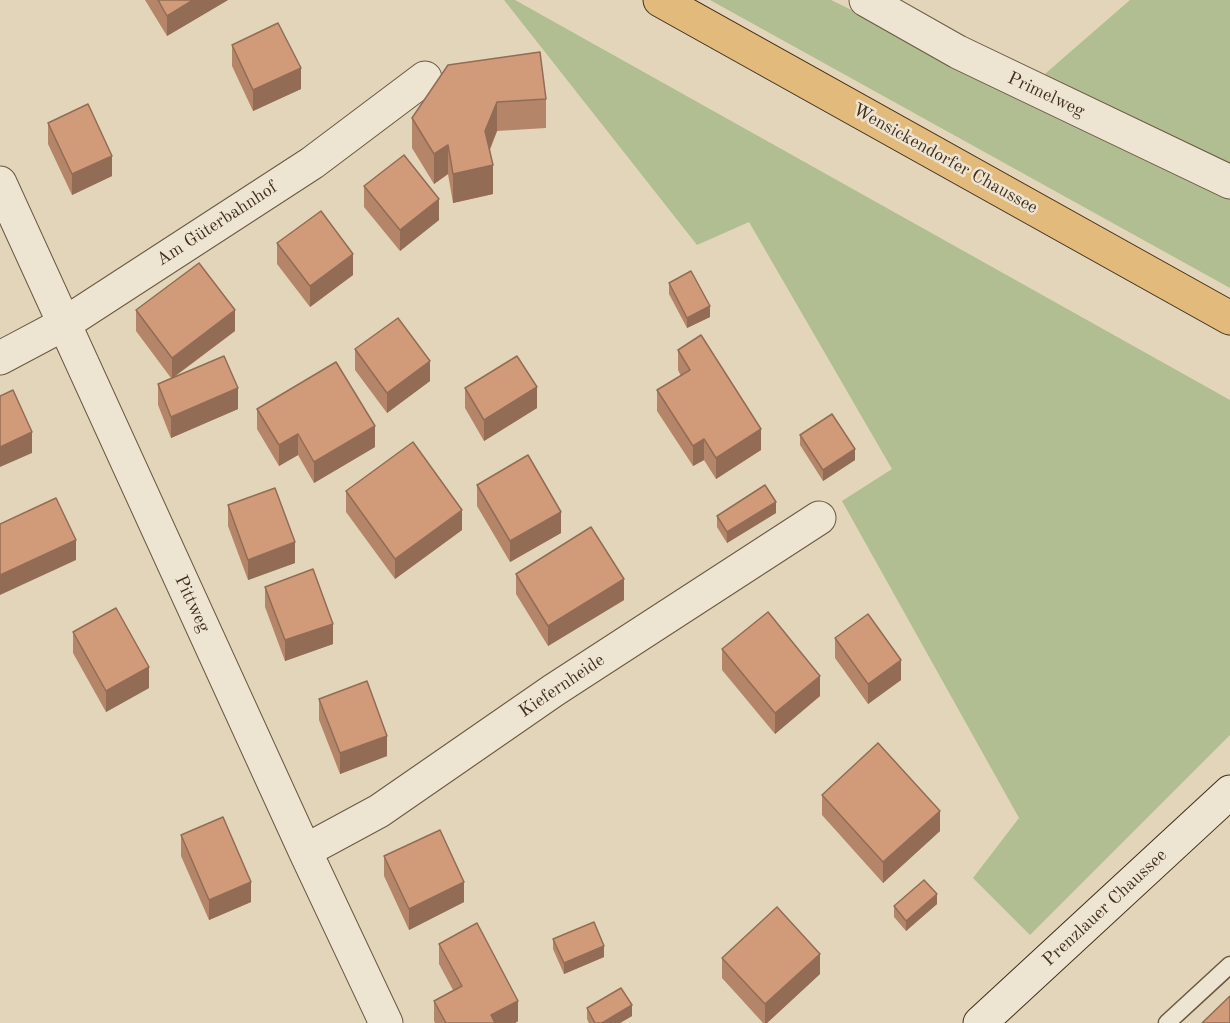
<!DOCTYPE html>
<meta charset="utf-8">
<style>
body{margin:0}
canvas{display:block;background:#e3d5b9}
</style>
<canvas width="1230" height="1023"></canvas>
<script>
const c = document.querySelector('canvas').getContext('2d');
c.lineJoin = 'round';
function fillPath(path, color) {
  c.fillStyle = color;
  c.fill(path, 'evenodd');
}
function toPath(rows) {
  const path = new Path2D();
  for (const r of rows) {
    path.moveTo(r[0], r[1]);
    for (let i = 2; i < r.length; i += 2) path.lineTo(r[i], r[i + 1]);
  }
  return path;
}
function strokePath(path, color, width, dash) {
  c.strokeStyle = color;
  c.lineWidth = width;
  c.lineCap = dash ? 'butt' : 'round';
  c.setLineDash(dash || []);
  c.stroke(path);
}
function write(font, color, halo, rows, align = 'center') {
  c.font = font + ' "Old Standard TT",serif';
  c.lineWidth = 5;
  c.setLineDash([]);
  c.textBaseline = 'middle';
  c.strokeStyle = halo;
  c.fillStyle = color;
  for (const [text, x, y, turn = 0] of rows) {
    c.save();
    c.translate(x, y);
    c.rotate((+turn || 0) * Math.PI / 180);
    c.textAlign = isNaN(turn) ? turn : align;
    if (halo) c.strokeText(text, 0, 0);
    c.fillText(text, 0, 0);
    c.restore();
  }
}
fillPath(toPath([
 [504,0,515,0,1230,400,1230,735,1030,935,973,878,1019,818,842,501,892,469,749,222,697,245],
 [710,0,831,0,1023,93,1130,0,1230,0,1230,288]
]), '#b0be92');
const service = toPath([
 [1167,1023,1230,965]
]);
const minor = toPath([
 [866,0,958,52,1230,182],
 [0,183,305,851,386,1023],
 [0,358,64,324,312,163,425,78],
 [305,851,379,811,554,690,819,518]
]);
const secondary = toPath([
 [980,1023,1230,792]
]);
const primary = toPath([
 [660,0,1230,318]
]);
strokePath(service, '#6a5842', 19);
strokePath(minor, '#6a5842', 35);
strokePath(secondary, '#412e1a', 35);
strokePath(primary, '#412e1a', 35);
strokePath(service, '#ede4d2', 16);
strokePath(minor, '#ede4d2', 33);
strokePath(secondary, '#ede4d2', 33);
strokePath(primary, '#e2ba7c', 33);
fillPath(toPath([
 [145,0,228,0,167,36],
 [232,45,301,89,253,111,232,66],
 [540,52,546,99,546,128,497,131,490,150,493,194,453,203,448,174,434,184,412,148,412,118],
 [48,123,112,176,72,195,48,144],
 [364,186,439,220,400,251,364,207],
 [277,243,353,275,310,307,277,264],
 [669,283,710,317,687,328,669,294],
 [136,310,235,331,173,378,238,409,171,438,158,405,158,384,171,378,136,331],
 [355,349,430,381,387,413,355,370],
 [678,350,761,450,716,479,704,460,693,466,657,411,657,390,681,376,678,370],
 [465,388,537,408,484,441,465,408],
 [257,409,375,447,314,483,298,455,279,466,257,429],
 [800,435,855,460,823,481,800,445],
 [477,485,561,533,510,562,477,506],
 [346,491,462,530,395,579,346,512],
 [228,505,295,563,248,580,228,526],
 [776,513,727,543,717,527,717,516],
 [516,574,624,600,548,646,516,594],
 [265,587,333,644,285,661,265,607],
 [73,632,149,688,106,712,73,653],
 [835,638,901,680,868,704,835,658],
 [722,649,820,696,775,734,722,670],
 [319,699,387,756,340,774,319,720],
 [822,795,940,831,883,883,822,815],
 [181,835,251,902,209,920,181,856],
 [384,856,464,902,409,930,384,876],
 [937,904,906,931,894,917,894,906],
 [553,939,604,957,564,974,553,949],
 [439,944,518,1021,515,1023,435,1023,434,1021,434,1001,453,990,439,964],
 [722,958,820,974,767,1023,763,1023,722,978],
 [587,1008,632,1016,620,1023,589,1023,587,1019]
]), '#b48569');
fillPath(toPath([
 [193,0,228,0,167,36,167,16],
 [301,68,301,89,253,111,253,90],
 [497,102,497,131,485,160,485,131],
 [448,145,448,174,434,184,434,154],
 [112,156,112,176,72,195,72,174],
 [493,165,493,194,453,203,453,174],
 [439,199,439,220,400,251,400,230],
 [353,254,353,275,310,307,310,286],
 [710,306,710,317,687,328,687,318],
 [235,310,235,331,172,378,172,358],
 [430,361,430,381,387,413,387,393],
 [537,387,537,408,484,441,484,420],
 [238,388,238,409,171,438,171,417],
 [375,426,375,447,314,483,314,462],
 [761,429,761,450,716,479,716,458],
 [32,432,32,453,0,467,0,447],
 [298,434,298,455,279,466,279,445],
 [704,439,704,460,693,466,693,446],
 [855,449,855,460,823,481,823,470],
 [776,502,776,513,727,543,727,532],
 [462,510,462,530,395,579,395,559],
 [561,512,561,533,510,562,510,541],
 [76,540,76,560,0,595,0,575],
 [295,542,295,563,248,580,248,560],
 [624,579,624,600,548,646,548,626],
 [333,624,333,644,285,661,285,640],
 [901,660,901,680,868,704,868,684],
 [149,667,149,688,106,712,106,691],
 [820,676,820,696,775,734,775,713],
 [387,736,387,756,340,774,340,753],
 [940,811,940,831,883,883,883,862],
 [251,882,251,902,209,920,209,900],
 [464,882,464,902,409,930,409,909],
 [937,894,937,904,906,931,906,921],
 [604,946,604,957,564,974,564,963],
 [820,954,820,974,767,1023,765,1023,765,1004],
 [518,1001,518,1021,515,1023,491,1023,491,1015],
 [632,1005,632,1016,620,1023,602,1023]
]), '#926c55');
const building = toPath([
 [158,0,193,0,167,16,158,0],
 [278,23,301,68,253,90,232,45,278,23],
 [540,52,546,99,497,102,485,131,493,165,453,174,448,145,434,154,412,118,448,65,540,52],
 [88,104,112,156,72,174,48,123,88,104],
 [404,155,439,199,400,230,364,186,404,155],
 [321,211,353,254,310,286,277,243,321,211],
 [199,263,235,310,172,358,136,310,199,263],
 [691,271,710,306,687,318,669,283,691,271],
 [398,318,430,361,387,393,355,349,398,318],
 [701,335,761,429,716,458,704,439,693,446,657,390,690,370,678,350,701,335],
 [224,356,238,388,171,417,158,384,224,356],
 [517,356,537,387,484,420,465,388,517,356],
 [336,362,375,426,314,462,298,434,279,445,257,409,336,362],
 [13,390,32,432,0,447,0,396,13,390],
 [832,414,855,449,823,470,800,435,832,414],
 [413,442,462,510,395,559,346,491,413,442],
 [528,455,561,512,510,541,477,485,528,455],
 [765,485,776,502,727,532,717,516,765,485],
 [275,488,295,542,248,560,228,505,275,488],
 [56,498,76,540,0,575,0,524,56,498],
 [591,527,624,579,548,626,516,574,591,527],
 [313,569,333,624,285,640,265,587,313,569],
 [116,608,149,667,106,691,73,632,116,608],
 [768,612,820,676,775,713,722,649,768,612],
 [868,614,901,660,868,684,835,638,868,614],
 [367,681,387,736,340,753,319,699,367,681],
 [878,743,940,811,883,862,822,795,878,743],
 [223,817,251,882,209,900,181,835,223,817],
 [440,830,464,882,409,909,384,856,440,830],
 [924,880,937,894,906,921,894,906,924,880],
 [777,907,820,954,765,1004,722,958,777,907],
 [594,922,604,946,564,963,553,939,594,922],
 [477,923,518,1001,491,1015,495,1023,446,1023,434,1001,462,986,439,944,477,923],
 [621,988,632,1005,602,1023,595,1023,587,1008,621,988],
 [1230,996,1230,1023,1202,1023,1230,996]
]);
fillPath(building, '#d19b7a');
strokePath(building, '#926c55', 1.5);
write('18px', '#412e1a', '#ede4d2', [
 ["Primelweg",1046,95,25],
 ["Wensickendorfer Chaussee",945,159,29],
 ["Am Güterbahnhof",217,224,-33],
 ["Pittweg",192,604,65],
 ["Kiefernheide",562,686,-34],
 ["Prenzlauer Chaussee",1105,908,-43]
]);
</script>
